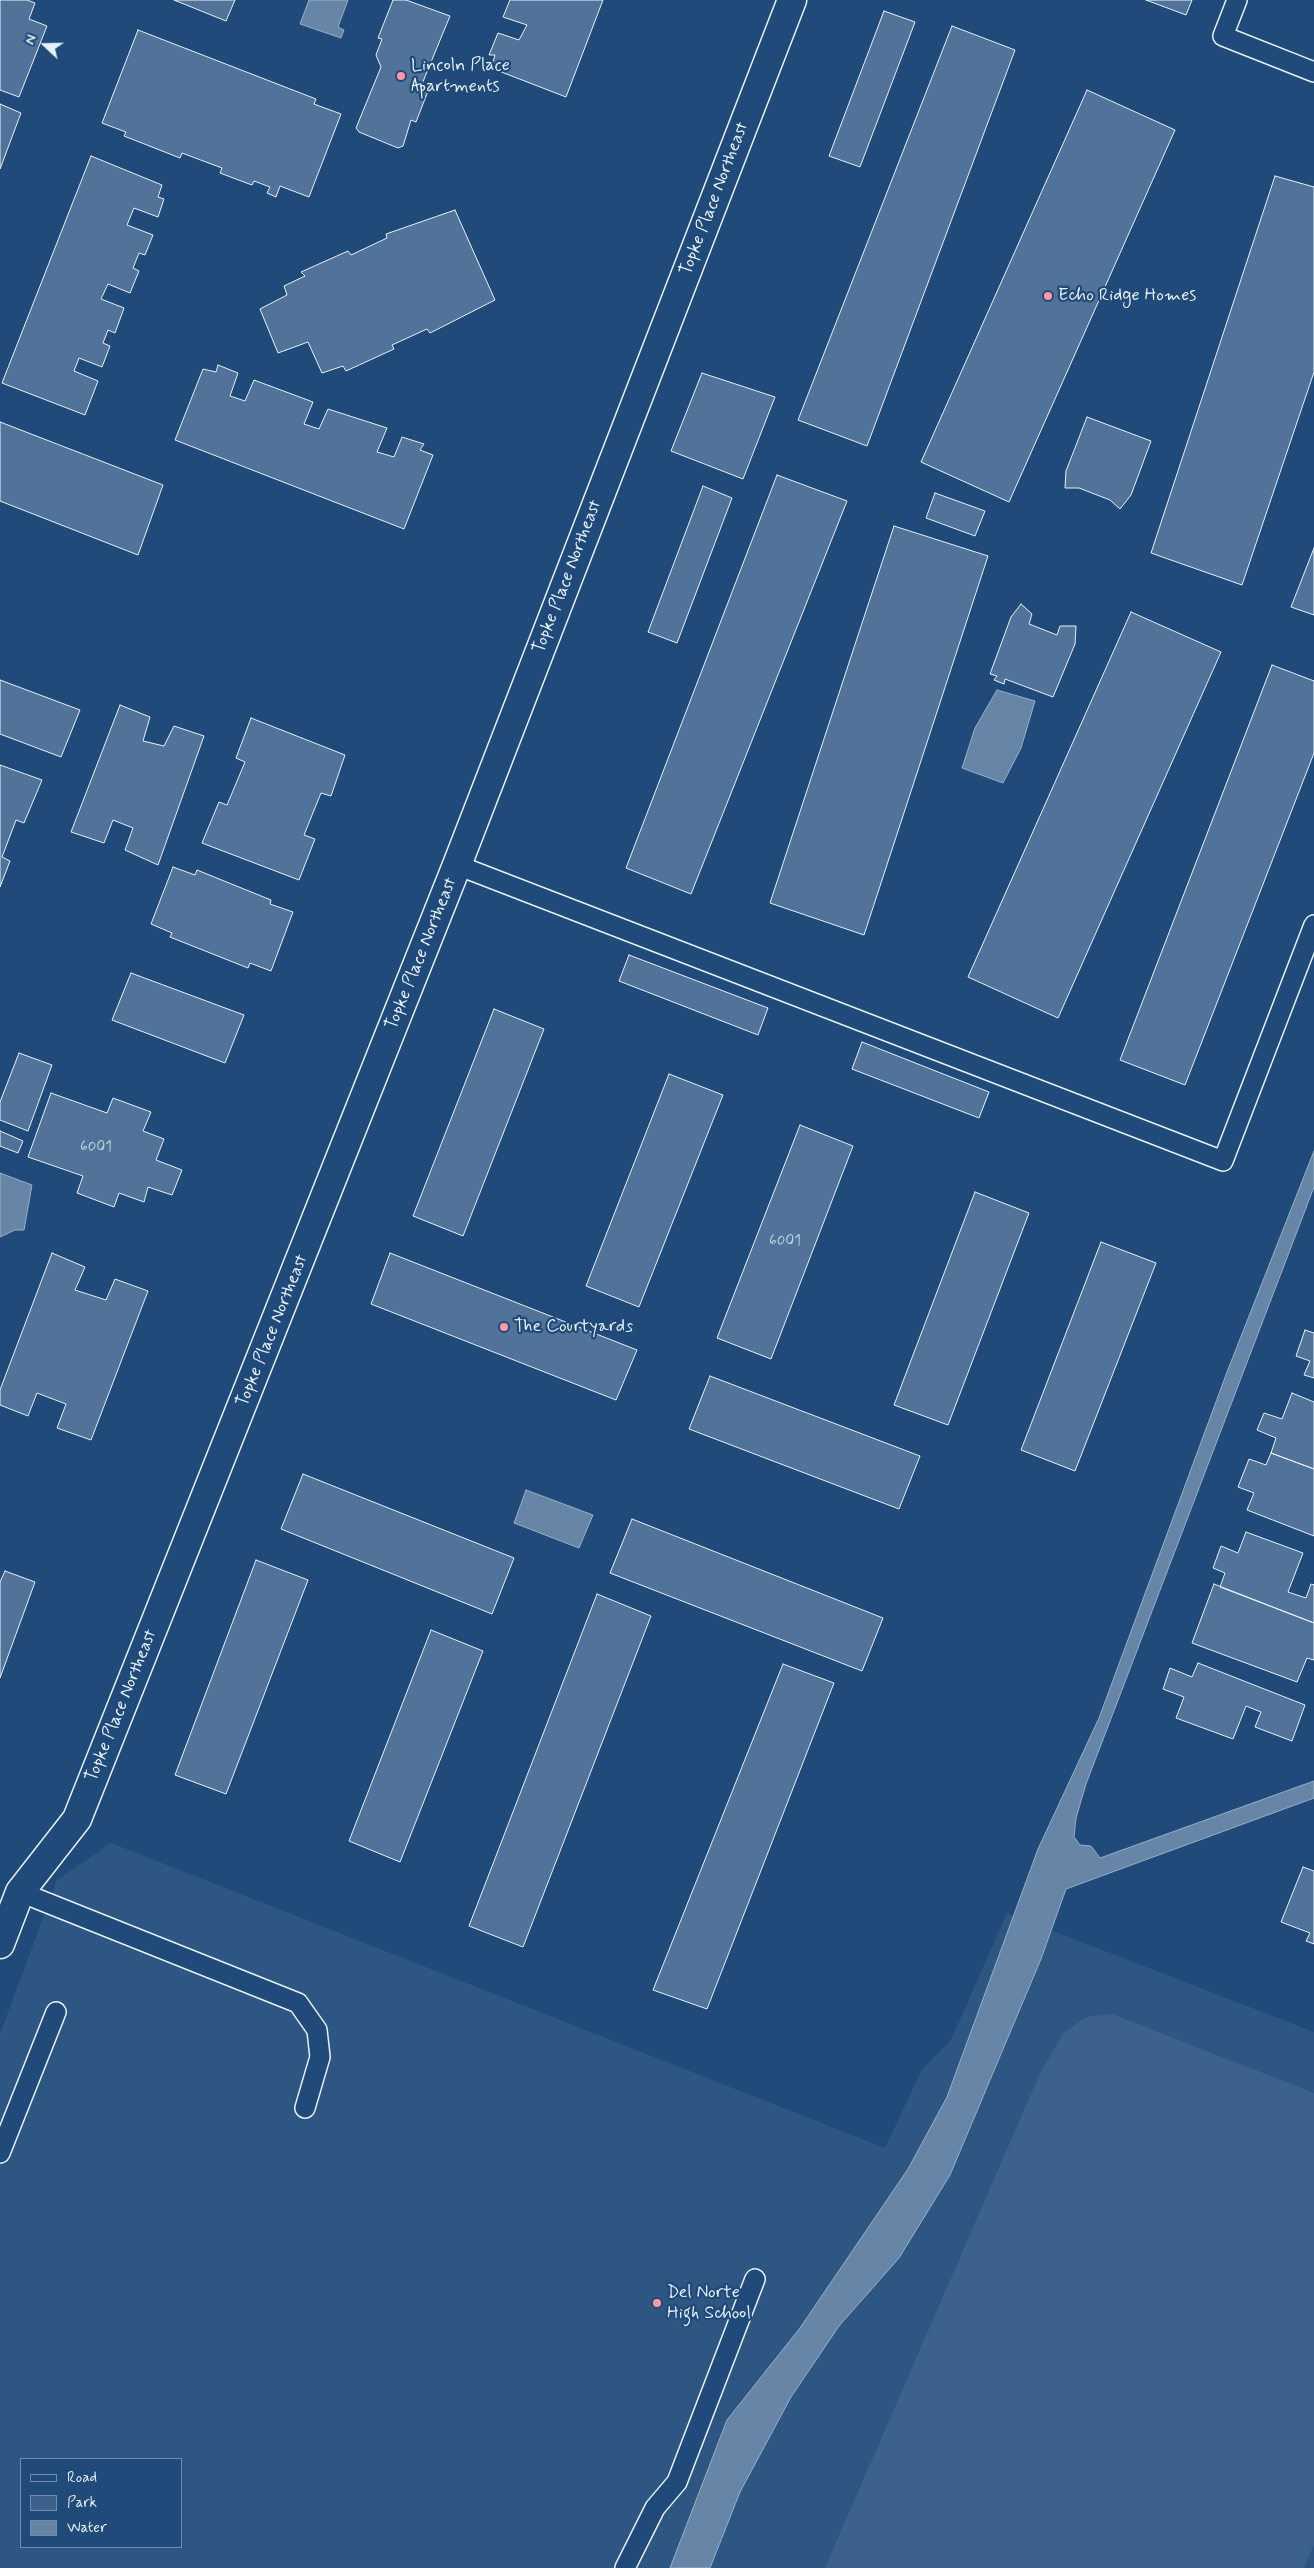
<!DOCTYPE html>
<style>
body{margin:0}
#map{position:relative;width:1314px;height:2568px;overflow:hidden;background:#1f4a7a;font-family:Mynerve,sans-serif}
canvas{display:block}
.legend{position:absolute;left:20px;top:2458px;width:162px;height:90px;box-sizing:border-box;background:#1f4a7a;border:1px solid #6f8dac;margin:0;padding:6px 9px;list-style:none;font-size:15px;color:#e8f1f8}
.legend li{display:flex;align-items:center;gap:10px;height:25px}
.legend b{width:25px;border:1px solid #6f8dac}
.north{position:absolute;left:20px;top:20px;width:50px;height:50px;-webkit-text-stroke:4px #1f4a7a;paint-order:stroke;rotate:291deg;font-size:14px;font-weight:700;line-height:20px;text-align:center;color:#e8f1f8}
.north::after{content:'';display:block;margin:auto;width:18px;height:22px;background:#e8f1f8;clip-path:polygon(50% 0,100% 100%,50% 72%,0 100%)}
</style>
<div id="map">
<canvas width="1314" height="2568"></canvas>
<ul class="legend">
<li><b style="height:6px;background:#1f4a7a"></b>Road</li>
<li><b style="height:14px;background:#3c628c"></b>Park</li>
<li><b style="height:14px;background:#6685a7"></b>Water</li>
</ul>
<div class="north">N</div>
</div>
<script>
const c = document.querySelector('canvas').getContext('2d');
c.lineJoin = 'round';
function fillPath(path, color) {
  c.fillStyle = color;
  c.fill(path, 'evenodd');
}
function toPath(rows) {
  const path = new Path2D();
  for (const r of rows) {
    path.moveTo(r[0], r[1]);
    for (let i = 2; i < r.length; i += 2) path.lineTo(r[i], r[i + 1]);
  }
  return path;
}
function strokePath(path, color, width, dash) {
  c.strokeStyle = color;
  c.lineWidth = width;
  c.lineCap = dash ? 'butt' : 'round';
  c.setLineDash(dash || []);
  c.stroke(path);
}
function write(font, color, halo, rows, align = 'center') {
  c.font = font + ' Mynerve,sans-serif';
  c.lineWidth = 4.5;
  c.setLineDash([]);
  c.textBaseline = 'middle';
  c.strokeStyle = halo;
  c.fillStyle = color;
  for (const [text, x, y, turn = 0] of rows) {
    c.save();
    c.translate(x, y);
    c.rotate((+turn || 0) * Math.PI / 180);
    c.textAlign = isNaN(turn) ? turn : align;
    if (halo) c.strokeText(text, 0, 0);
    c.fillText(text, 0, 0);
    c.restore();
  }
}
fillPath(toPath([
 [111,1843,885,2148,922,2069,951,2040,1007,1913,1314,2032,1314,2568,0,2568,0,2034,57,1880],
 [21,2459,181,2459,181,2547,21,2547]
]), '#2e5683');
fillPath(toPath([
 [1112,2014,1314,2093,1314,2544,1304,2568,825,2568,1041,2071,1063,2034,1086,2017]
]), '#3c628c');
const water = toPath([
 [309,0,348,0,338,27,344,30,341,38,300,24,309,0],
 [997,690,1035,701,1021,748,1003,783,962,768,975,728,997,690],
 [1314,1151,1314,1187,1086,1784,1076,1818,1074,1837,1080,1845,1091,1846,1100,1858,1314,1781,1314,1798,1066,1889,1041,1959,950,2175,899,2258,839,2326,791,2397,740,2492,710,2568,670,2568,727,2420,800,2328,908,2169,947,2097,1038,1849,1099,1718,1227,1372,1314,1151],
 [0,1173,32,1185,24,1230,15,1230,0,1237,0,1173],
 [526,1490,593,1515,579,1548,514,1523,526,1490]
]);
fillPath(water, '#6685a7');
strokePath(water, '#9ab0c7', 1);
const building = toPath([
 [0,0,27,0,35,3,29,19,47,26,19,97,0,90,0,0],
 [174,0,235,0,226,21,174,0],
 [393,0,406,0,450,16,422,84,430,86,416,122,411,120,403,146,398,148,359,132,356,128,381,67,376,55,382,39,378,38,393,0],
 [510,0,603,0,566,97,491,68,495,55,489,55,498,33,519,40,527,25,503,17,510,0],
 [1146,0,1192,0,1186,15,1146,0],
 [884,11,915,22,860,167,829,156,884,11],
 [952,26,1015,50,867,446,798,420,952,26],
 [138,30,316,99,314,104,341,114,309,197,280,186,276,197,267,193,270,187,254,181,252,185,220,173,222,168,182,153,180,158,124,136,126,132,102,123,138,30],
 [1087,90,1175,130,1009,502,921,462,1087,90],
 [0,104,21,113,0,169,0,104],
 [91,156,162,185,158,197,164,199,158,217,134,208,127,225,153,235,145,255,139,253,133,268,139,271,130,293,108,284,101,299,124,308,115,333,108,330,103,343,110,346,102,367,79,358,74,371,98,381,85,415,2,383,91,156],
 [1275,176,1314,187,1314,372,1242,585,1151,553,1275,176],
 [455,210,495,300,430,333,427,329,392,345,394,349,346,371,343,366,322,373,308,342,278,353,260,309,287,295,284,286,305,276,301,272,348,251,351,255,387,238,386,234,455,210],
 [218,365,238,373,230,396,245,401,254,380,313,402,304,424,319,429,328,409,387,428,377,452,394,457,402,437,424,444,420,450,433,455,404,529,175,440,203,369,216,372,218,365],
 [702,373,775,397,743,479,671,451,702,373],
 [1087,417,1151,441,1131,495,1120,509,1110,500,1079,488,1065,488,1066,471,1087,417],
 [0,422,163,485,138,555,0,501,0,422],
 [777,475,847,501,691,894,626,868,777,475],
 [703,486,732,498,677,643,648,632,703,486],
 [935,493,985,511,975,536,926,518,935,493],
 [894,526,988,556,864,935,770,903,894,526],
 [1314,548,1314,615,1291,607,1314,548],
 [1021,604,1032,614,1029,624,1057,635,1060,626,1076,626,1075,644,1053,697,1005,679,1004,684,994,680,997,676,990,674,1011,617,1021,604],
 [1131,612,1221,652,1058,1018,968,977,1131,612],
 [1272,665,1314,681,1314,753,1185,1085,1120,1060,1272,665],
 [0,680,80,710,61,757,0,734,0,680],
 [120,705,150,717,143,741,164,746,174,726,204,736,158,865,125,850,133,828,113,820,104,843,71,832,120,705],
 [251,718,345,755,331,796,321,793,304,835,315,839,299,880,202,843,219,802,227,805,245,762,236,758,251,718],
 [0,765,42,780,24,823,16,820,2,857,10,861,0,887,0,765],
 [173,867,195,875,197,870,271,900,270,904,293,912,271,971,250,963,248,968,170,937,172,933,151,924,173,867],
 [629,955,768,1008,758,1035,619,981,629,955],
 [131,973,244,1015,225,1063,112,1020,131,973],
 [494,1009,544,1029,463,1236,413,1216,494,1009],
 [862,1042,989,1092,979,1118,852,1069,862,1042],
 [19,1053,52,1065,28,1131,0,1120,0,1102,19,1053],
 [669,1074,723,1095,639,1307,586,1286,669,1074],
 [51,1093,107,1113,113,1098,151,1112,143,1131,164,1139,156,1160,182,1170,172,1195,148,1187,144,1202,119,1193,114,1207,77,1193,83,1176,28,1157,51,1093],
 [800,1125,853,1146,771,1359,717,1338,800,1125],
 [0,1131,23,1141,18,1153,0,1146,0,1131],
 [975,1192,1029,1213,948,1425,894,1405,975,1192],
 [1101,1242,1156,1263,1075,1471,1021,1450,1101,1242],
 [52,1253,85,1267,75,1290,106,1300,115,1279,148,1291,91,1440,57,1428,66,1404,37,1393,28,1416,0,1405,0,1390,52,1253],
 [390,1253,637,1350,616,1400,371,1304,390,1253],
 [1305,1330,1314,1333,1314,1378,1304,1375,1310,1361,1296,1356,1305,1330],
 [710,1376,920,1456,899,1509,689,1429,710,1376],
 [1292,1393,1314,1402,1314,1469,1271,1453,1276,1438,1257,1430,1264,1413,1282,1419,1292,1393],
 [1271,1453,1314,1469,1314,1536,1247,1510,1254,1493,1238,1487,1249,1459,1266,1465,1271,1453],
 [303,1474,514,1558,492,1614,281,1529,303,1474],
 [632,1519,883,1618,862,1671,610,1573,632,1519],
 [1246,1532,1303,1553,1288,1592,1306,1598,1311,1584,1314,1585,1314,1623,1220,1587,1225,1573,1213,1568,1221,1546,1238,1553,1246,1532],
 [256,1560,308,1580,226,1794,175,1775,256,1560],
 [5,1571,35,1582,0,1678,0,1582,5,1571],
 [1214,1584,1314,1623,1314,1660,1307,1658,1297,1682,1192,1643,1214,1584],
 [597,1594,651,1616,523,1947,469,1926,597,1594],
 [431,1630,483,1651,400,1862,349,1841,431,1630],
 [1198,1663,1305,1705,1292,1741,1255,1727,1261,1712,1246,1706,1233,1739,1176,1718,1184,1697,1163,1689,1170,1668,1192,1677,1198,1663],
 [783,1664,834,1683,707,2009,653,1990,783,1664],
 [1303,1867,1314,1871,1314,1944,1306,1941,1310,1933,1281,1922,1303,1867]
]);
fillPath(building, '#517399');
strokePath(building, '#e8f1f8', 1);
const service = toPath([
 [1237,0,1223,36,1314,72],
 [457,865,1223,1161,1314,925],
 [20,1892,298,2003,317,2030,320,2057,305,2108],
 [0,2153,56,2012],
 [625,2568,655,2508,677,2482,755,2279]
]);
const minor = toPath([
 [0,1944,20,1892,77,1819,457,865,792,0]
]);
strokePath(service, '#e8f1f8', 22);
strokePath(minor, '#e8f1f8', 31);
strokePath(service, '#1f4a7a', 19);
strokePath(minor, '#1f4a7a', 28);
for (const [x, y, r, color] of [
 [401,76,5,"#ff9aa2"],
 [1048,296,5,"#ff9aa2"],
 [504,1327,5,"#ff9aa2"],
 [657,2303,5,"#ff9aa2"]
]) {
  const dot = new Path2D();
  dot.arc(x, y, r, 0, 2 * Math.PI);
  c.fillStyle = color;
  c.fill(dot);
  strokePath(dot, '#1f4a7a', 2);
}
write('15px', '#c2d2e0', null, [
 ["6001",96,1148],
 ["6001",785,1242]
]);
write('18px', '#e8f1f8', '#1f4a7a', [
 ["Lincoln Place",411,66],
 ["Apartments",411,87],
 ["Echo Ridge Homes",1058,296],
 ["The Courtyards",514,1327],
 ["Del Norte",667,2293],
 ["High School",667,2314]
], 'left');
write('18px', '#e8f1f8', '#1f4a7a', [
 ["Topke Place Northeast",715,199,-69],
 ["Topke Place Northeast",568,577,-69],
 ["Topke Place Northeast",422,954,-68],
 ["Topke Place Northeast",273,1331,-68],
 ["Topke Place Northeast",122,1706,-68]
]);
</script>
